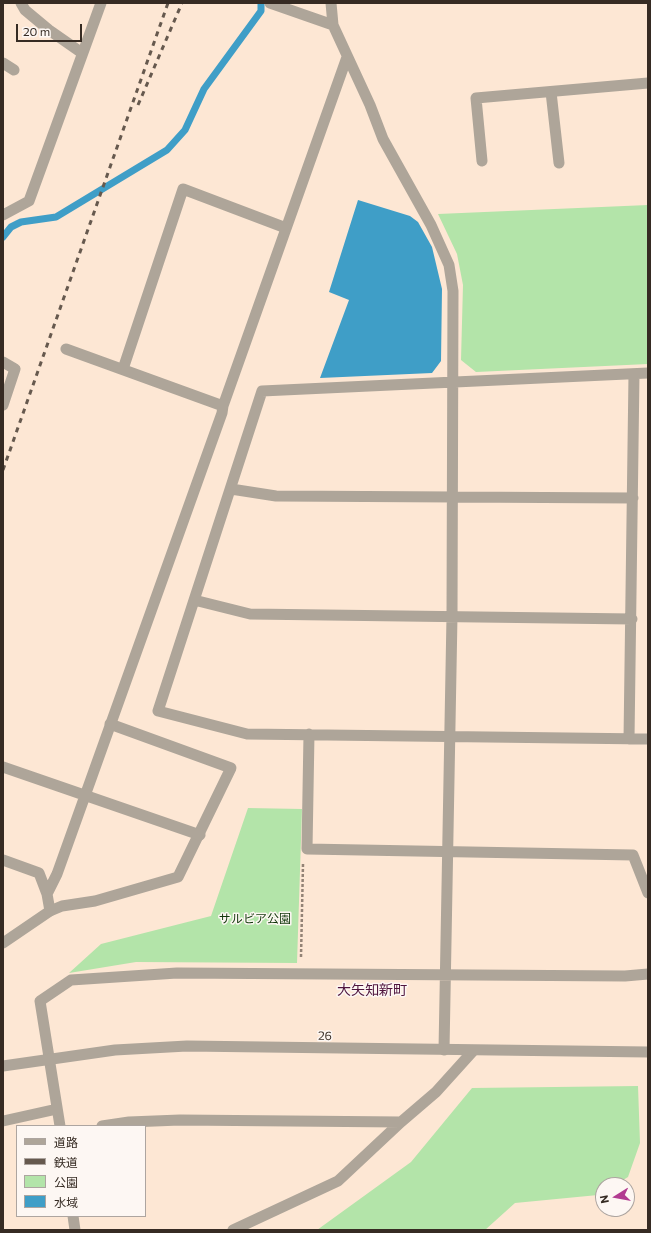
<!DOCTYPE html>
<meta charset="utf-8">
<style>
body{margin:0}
#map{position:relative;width:651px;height:1233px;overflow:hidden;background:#fde7d4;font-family:Commissioner,"Noto Sans JP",sans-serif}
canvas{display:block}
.frame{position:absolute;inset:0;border:4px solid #362b23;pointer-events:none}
.legend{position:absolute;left:16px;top:1125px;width:130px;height:92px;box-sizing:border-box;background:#fdf7f3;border:1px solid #ada5a0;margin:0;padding:5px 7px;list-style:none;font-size:12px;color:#362b23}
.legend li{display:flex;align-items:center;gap:8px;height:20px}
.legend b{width:20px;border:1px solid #ada5a0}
.north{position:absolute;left:595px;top:1177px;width:40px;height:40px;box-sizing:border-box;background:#fdf7f3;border:1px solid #ada5a0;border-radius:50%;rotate:259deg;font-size:11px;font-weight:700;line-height:16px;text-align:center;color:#362b23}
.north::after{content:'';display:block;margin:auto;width:14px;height:18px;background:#b23b90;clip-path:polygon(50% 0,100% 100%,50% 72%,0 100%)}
.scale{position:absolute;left:16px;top:24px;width:66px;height:18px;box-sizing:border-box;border:2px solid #362b23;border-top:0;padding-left:5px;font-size:12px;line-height:14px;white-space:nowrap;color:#362b23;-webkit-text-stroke:3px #fdf7f3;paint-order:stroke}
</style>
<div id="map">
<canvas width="651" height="1233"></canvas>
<div class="frame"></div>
<ul class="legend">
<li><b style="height:5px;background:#aea599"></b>道路</li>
<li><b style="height:5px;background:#66594e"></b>鉄道</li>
<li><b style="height:11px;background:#b3e4a9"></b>公園</li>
<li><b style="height:11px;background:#3f9ec7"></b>水域</li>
</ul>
<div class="north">N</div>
<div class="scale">20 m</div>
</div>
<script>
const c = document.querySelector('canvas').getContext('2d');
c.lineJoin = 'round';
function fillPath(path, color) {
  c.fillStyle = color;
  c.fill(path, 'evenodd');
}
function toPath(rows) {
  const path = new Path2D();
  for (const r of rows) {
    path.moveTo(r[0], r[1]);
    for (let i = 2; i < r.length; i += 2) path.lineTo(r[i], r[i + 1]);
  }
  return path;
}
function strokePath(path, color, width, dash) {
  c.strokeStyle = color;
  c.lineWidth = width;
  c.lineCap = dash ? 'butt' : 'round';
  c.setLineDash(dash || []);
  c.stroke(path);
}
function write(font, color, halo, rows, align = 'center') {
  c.font = font + ' Commissioner,"Noto Sans JP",sans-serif';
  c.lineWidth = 3;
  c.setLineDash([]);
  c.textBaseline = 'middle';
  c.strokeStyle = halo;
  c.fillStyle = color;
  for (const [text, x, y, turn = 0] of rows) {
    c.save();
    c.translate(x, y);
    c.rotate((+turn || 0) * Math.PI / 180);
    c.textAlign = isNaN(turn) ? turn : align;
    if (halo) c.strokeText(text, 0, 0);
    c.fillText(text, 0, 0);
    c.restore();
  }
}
fillPath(toPath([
 [648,205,648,364,476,372,461,360,463,285,457,254,438,214],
 [248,808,302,809,297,963,136,962,69,973,101,944,211,916],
 [638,1086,640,1143,628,1177,615,1185,603,1185,603,1192,598,1195,515,1203,485,1230,317,1230,411,1162,472,1088]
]), '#b3e4a9');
fillPath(toPath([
 [358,200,410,216,418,222,432,247,442,289,441,361,432,373,320,378,349,300,329,292]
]), '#3f9ec7');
strokePath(toPath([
 [3,237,11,227,21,222,56,217,167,150,185,130,204,89,261,11,261,3]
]), '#3f9ec7', 7);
strokePath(toPath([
 [301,957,303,864]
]), '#938376', 2.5, [3, 2]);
strokePath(toPath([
 [50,911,62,906,95,901,178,877,231,768,110,724]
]), '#aea599', 11);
strokePath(toPath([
 [21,3,25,10,49,30,82,53],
 [270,3,333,25,370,105,383,139,431,225,449,265,453,291,452,616,444,1050],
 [331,3,333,25],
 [3,63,14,70],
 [551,92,559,163],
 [482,161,476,98,648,83],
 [3,215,29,201,101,3],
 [66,349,223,406],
 [3,362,15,369,3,405],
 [123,369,183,189,286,228],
 [648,373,262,391,158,711,247,734,648,739],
 [231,489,276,496,633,498],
 [194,600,250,614,632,619],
 [309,734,307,849,633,855,648,893],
 [629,739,634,374],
 [3,767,200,835],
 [3,860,39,873,47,894,50,911,3,943],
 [47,894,57,874,222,413,223,406,347,57],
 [3,1121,57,1109],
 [60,1126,40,1001,71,980,177,973,625,976,648,974],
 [102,1126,129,1122,180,1120,401,1122],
 [73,1216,75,1230],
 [233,1230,338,1181,401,1122,436,1092,473,1051]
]), '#aea599', 11);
strokePath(toPath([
 [3,1066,115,1050,187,1046,648,1052]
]), '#aea599', 11);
strokePath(toPath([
 [138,105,182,3],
 [3,470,168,3]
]), '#66594e', 3, [5, 5]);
write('12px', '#11360a', '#fdf7f3', [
 ["サルビア公園",255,919]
]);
write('12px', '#362b23', '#fdf7f3', [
 ["26",325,1036,1]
]);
write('14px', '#4f153e', '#fdf7f3', [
 ["大矢知新町",372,990]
]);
</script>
